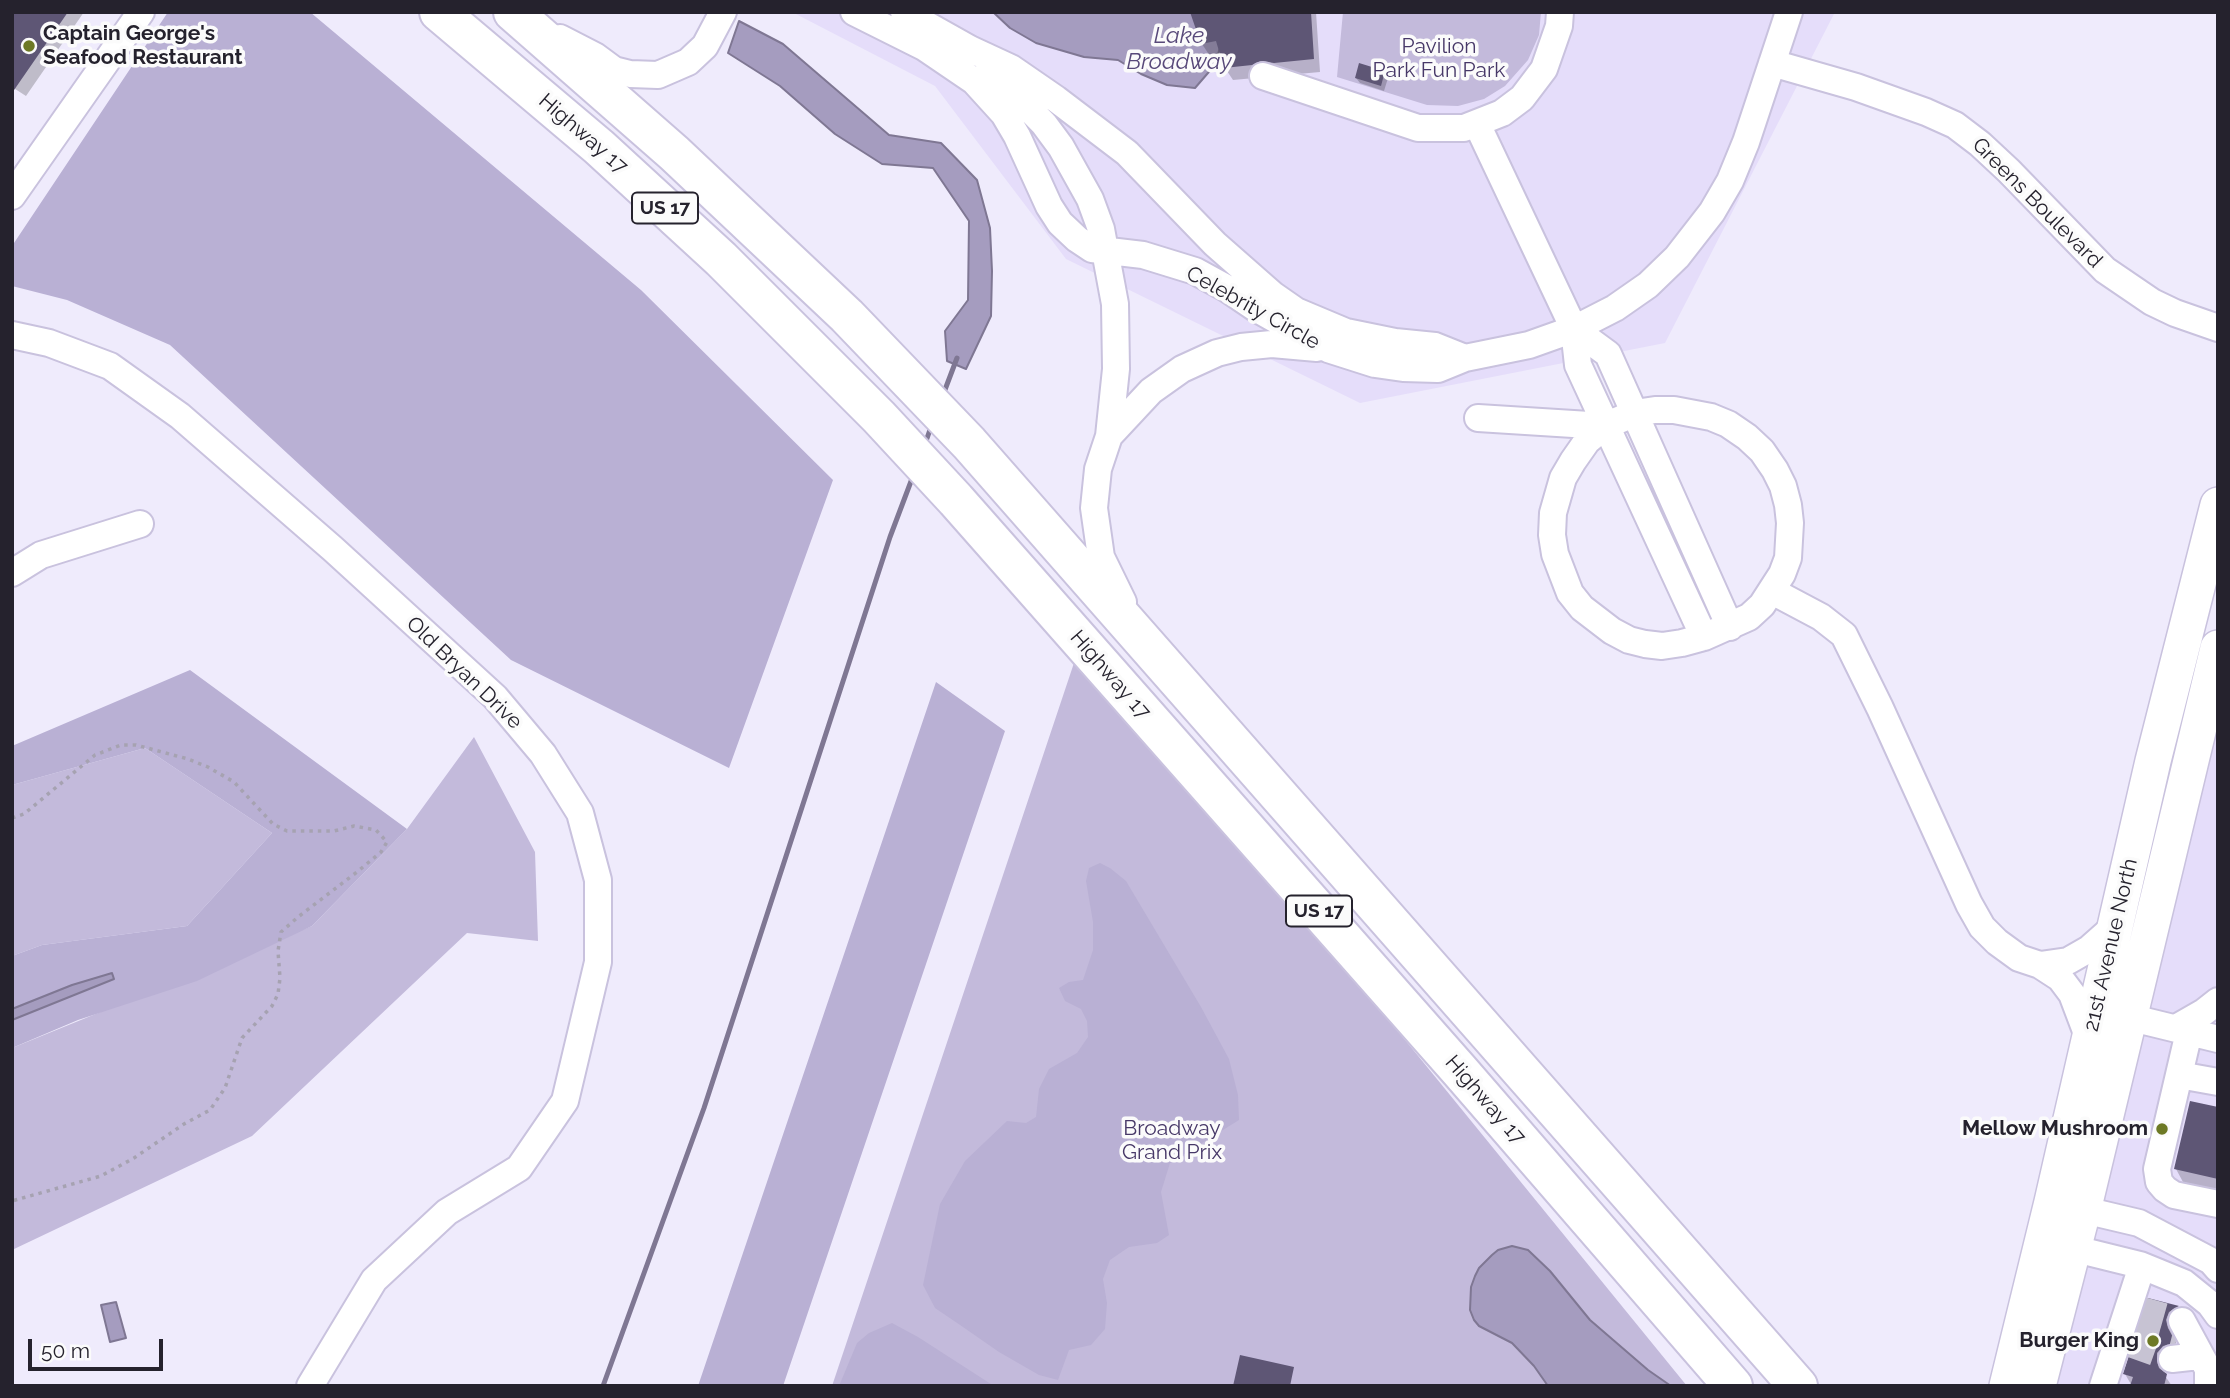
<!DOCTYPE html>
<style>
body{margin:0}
#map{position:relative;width:2230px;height:1398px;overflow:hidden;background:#efebfc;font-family:Raleway,sans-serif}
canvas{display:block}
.frame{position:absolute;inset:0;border:14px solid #25222d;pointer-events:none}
.scale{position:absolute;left:28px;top:1339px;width:135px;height:32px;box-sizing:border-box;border:4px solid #25222d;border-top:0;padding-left:9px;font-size:21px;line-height:24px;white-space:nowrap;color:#25222d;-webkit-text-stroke:5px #fbfbfb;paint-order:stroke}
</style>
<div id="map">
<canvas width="2230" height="1398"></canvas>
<div class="frame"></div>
<div class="scale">50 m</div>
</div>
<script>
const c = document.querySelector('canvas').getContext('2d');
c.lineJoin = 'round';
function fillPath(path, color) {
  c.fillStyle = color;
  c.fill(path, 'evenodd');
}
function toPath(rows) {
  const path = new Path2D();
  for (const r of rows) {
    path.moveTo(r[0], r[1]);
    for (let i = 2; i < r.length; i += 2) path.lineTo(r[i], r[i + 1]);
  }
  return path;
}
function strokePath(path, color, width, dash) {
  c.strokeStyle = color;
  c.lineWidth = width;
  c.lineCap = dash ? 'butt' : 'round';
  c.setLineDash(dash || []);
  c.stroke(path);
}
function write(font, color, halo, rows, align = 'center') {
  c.font = font + ' Raleway,sans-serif';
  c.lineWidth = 7;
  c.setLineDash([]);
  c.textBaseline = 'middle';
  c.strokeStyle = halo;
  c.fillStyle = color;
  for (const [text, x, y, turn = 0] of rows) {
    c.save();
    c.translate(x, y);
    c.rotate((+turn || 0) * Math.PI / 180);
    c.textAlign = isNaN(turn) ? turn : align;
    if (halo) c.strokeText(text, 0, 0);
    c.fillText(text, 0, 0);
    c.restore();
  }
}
fillPath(toPath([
 [792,12,1835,12,1665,343,1360,403,1066,259,935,86],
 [2218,648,2218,1386,2038,1386]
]), '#e5ddfa');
fillPath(toPath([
 [1343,12,1541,12,1539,35,1528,60,1505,86,1484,99,1458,106,1427,105,1337,77],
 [1081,642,1687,1386,832,1386],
 [474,737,535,852,538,941,467,933,252,1136,12,1250,12,1048,312,926,407,829],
 [145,748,272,833,187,926,42,945,12,956,12,785]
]), '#c3badb');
fillPath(toPath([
 [168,12,310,12,641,290,833,480,729,768,511,660,170,345,67,300,12,286,12,246],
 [190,670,407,829,312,926,197,981,78,1020,12,1048,12,956,42,945,187,926,272,833,145,748,12,785,12,746],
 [936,682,1005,731,783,1386,698,1386],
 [1100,863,1110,868,1126,881,1201,1007,1229,1059,1238,1095,1239,1120,1170,1163,1161,1192,1169,1235,1157,1243,1129,1247,1110,1260,1103,1279,1107,1303,1105,1329,1091,1345,1069,1350,1058,1380,1039,1375,999,1352,963,1327,935,1308,923,1285,940,1204,965,1161,1007,1121,1026,1123,1036,1117,1039,1089,1049,1069,1077,1053,1088,1037,1087,1021,1081,1009,1065,1001,1059,988,1069,982,1083,980,1093,950,1093,922,1086,881,1089,868],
 [892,1323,918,1337,994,1386,839,1386,857,1343,869,1333]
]), '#b9b0d4');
const water = toPath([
 [993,12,1213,12,1221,45,1214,66,1195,88,1167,85,1141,74,1118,60,1084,57,1036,43,1010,28,993,12],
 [739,21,783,44,889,135,941,143,977,180,990,228,992,271,991,316,966,369,947,361,945,331,968,300,969,221,933,168,882,164,835,134,780,86,728,53,739,21],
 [112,973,114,979,12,1020,12,1009,72,985,112,973],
 [1512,1246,1528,1250,1550,1271,1590,1320,1648,1370,1671,1386,1548,1386,1534,1366,1512,1343,1479,1326,1474,1320,1470,1310,1471,1287,1475,1276,1479,1268,1492,1255,1498,1250,1512,1246],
 [116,1302,126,1338,110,1342,101,1305,116,1302]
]);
fillPath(water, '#a59cbf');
strokePath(water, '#7f7793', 2);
fillPath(toPath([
 [12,12,84,12,26,96,12,87],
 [1192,12,1316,12,1320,72,1233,80,1225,68,1221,54,1210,56,1202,44],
 [1384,73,1388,78,1384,91,1360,83,1356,78],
 [2218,1109,2218,1190,2183,1182,2176,1169],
 [2149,1300,2178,1307,2185,1320,2176,1325,2173,1334,2175,1343,2181,1356,2164,1367,2163,1373,2172,1386,2132,1386,2125,1374]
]), '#0003');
strokePath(toPath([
 [943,395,957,358],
 [925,444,932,424],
 [603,1386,704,1108,890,537,913,476]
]), '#7f7793', 5);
fillPath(toPath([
 [12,12,68,12,12,93],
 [1190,12,1311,12,1314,59,1274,63,1261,61,1252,65,1224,68,1216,41,1201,44],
 [1359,63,1385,71,1381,86,1355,78],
 [2190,1101,2218,1107,2218,1179,2174,1169],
 [2148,1298,2179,1306,2169,1312,2166,1320,2168,1328,2176,1343,2163,1346,2157,1353,2157,1361,2159,1368,2167,1374,2164,1386,2130,1386,2133,1377,2123,1374],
 [1240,1355,1294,1367,1290,1386,1233,1386]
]), '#5e5675');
strokePath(toPath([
 [2139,1309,2182,1321],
 [2134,1327,2177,1338],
 [2130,1344,2172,1359]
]), '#c7c3d3', 26, [26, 13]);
const minor = toPath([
 [854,12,924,47,974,81,1004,114,1017,136,1049,206,1060,223,1077,239,1092,249,1143,255,1195,271,1226,288,1257,309,1328,349,1375,364,1403,368,1438,369,1465,358,1529,345,1574,329,1615,308,1648,285,1677,257,1712,212,1730,181,1746,142,1789,12],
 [904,12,970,49,1011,68,1056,99,1127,153,1215,244,1273,295,1296,311,1346,332,1395,342,1435,346,1465,358],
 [560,38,595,56,614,70,630,74,658,75,688,62,705,46,723,12],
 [1772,63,1856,87,1926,112,1955,125,1980,144,2009,171,2105,270,2152,302,2175,313,2218,328],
 [989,68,1044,124,1061,147,1090,199,1101,229,1115,304,1116,369,1109,436,1098,469,1094,508,1101,557,1123,602],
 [1263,76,1418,128,1464,128,1502,113,1522,98,1544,69,1559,26,1560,12],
 [1477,124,1574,329,1578,365,1704,637],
 [12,196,141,12],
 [1574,329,1608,354,1730,627],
 [12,335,49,343,110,366,180,416,333,549,495,697,543,754,580,813,598,880,598,962,565,1101,519,1168,447,1212,374,1280,310,1386],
 [1478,418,1605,426,1635,413,1655,410,1674,410,1711,417,1728,424,1747,437,1762,451,1775,470,1783,486,1788,505,1790,523,1788,558,1782,574,1762,605,1749,617,1704,637,1682,643,1662,646,1645,644,1629,640,1612,631,1582,608,1570,593,1555,554,1552,535,1553,513,1563,478,1573,461,1587,441,1605,426],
 [1109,436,1151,391,1182,369,1217,353,1241,347,1272,344,1317,348],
 [12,573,41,555,140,524],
 [1772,591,1821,617,1844,635,1880,708,1969,904,1982,927,1997,942,2019,958,2040,965,2060,978,2072,994,2089,1039],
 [2040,965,2068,961,2089,949,2115,926],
 [2128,1017,2218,1039],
 [2176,1028,2204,1012,2218,1001],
 [2189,1032,2157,1169,2159,1182,2165,1189,2174,1195,2218,1204],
 [2179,1075,2218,1082],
 [2067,1206,2139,1223,2211,1261,2218,1269],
 [2055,1244,2140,1265,2184,1283,2210,1304,2218,1315],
 [2182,1321,2208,1369,2208,1386],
 [2172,1359,2199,1356],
 [2103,1386,2142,1266]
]);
const major = toPath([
 [2007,1386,2052,1202,2153,761,2218,505],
 [2038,1386,2083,1211,2218,648]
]);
const highway = toPath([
 [439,12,599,147,721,259,879,417,956,500,1460,1071,1733,1386],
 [513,12,674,153,847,316,969,443,1798,1386]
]);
strokePath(minor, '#c9c2de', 30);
strokePath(major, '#c9c2de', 38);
strokePath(highway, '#c9c2de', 42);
strokePath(toPath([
 [12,818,24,814,95,755,121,745,136,745,188,759,208,767,234,782,273,824,287,831,334,831,354,826,376,830,387,842,381,852,357,872,298,917,281,932,278,951,280,978,278,994,272,1006,242,1038,225,1088,210,1110,184,1124,134,1158,101,1176,12,1201]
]), '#a6a2b1', 3.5, [3.5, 5]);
strokePath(minor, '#fff', 26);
strokePath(major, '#fff', 35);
strokePath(highway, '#fff', 38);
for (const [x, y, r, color] of [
 [29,46,7,"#6d7925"],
 [2162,1129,7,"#6d7925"],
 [2153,1341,7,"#6d7925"]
]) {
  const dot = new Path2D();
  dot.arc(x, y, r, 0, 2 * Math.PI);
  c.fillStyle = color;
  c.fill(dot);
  strokePath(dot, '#fbfbfb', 2.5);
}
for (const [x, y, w] of [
 [665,208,66],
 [1319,911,66]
]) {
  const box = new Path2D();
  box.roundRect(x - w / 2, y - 15.5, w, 31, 5);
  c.fillStyle = '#fbfbfb';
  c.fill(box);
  strokePath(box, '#25222d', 2);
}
write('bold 19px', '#25222d', null, [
 ["US 17",665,208],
 ["US 17",1319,911]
]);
write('bold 21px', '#25222d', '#fbfbfb', [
 ["Captain George's",43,34,"left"],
 ["Seafood Restaurant",43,58,"left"],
 ["Mellow Mushroom",2148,1129],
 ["Burger King",2139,1341]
], 'right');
write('21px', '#473868', '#fbfbfb', [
 ["Pavilion",1439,47],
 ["Park Fun Park",1439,71],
 ["Broadway",1172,1129],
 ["Grand Prix",1172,1153]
]);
write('21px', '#25222d', '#fbfbfb', [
 ["Highway 17",583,134,41],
 ["Greens Boulevard",2037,203,45],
 ["Celebrity Circle",1253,308,29],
 ["Old Bryan Drive",464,673,44],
 ["Highway 17",1110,675,49],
 ["21st Avenue North",2111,945,-77],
 ["Highway 17",1485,1100,49]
]);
write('italic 23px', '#58497a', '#fbfbfb', [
 ["Lake",1179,36],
 ["Broadway",1179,62]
]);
</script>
